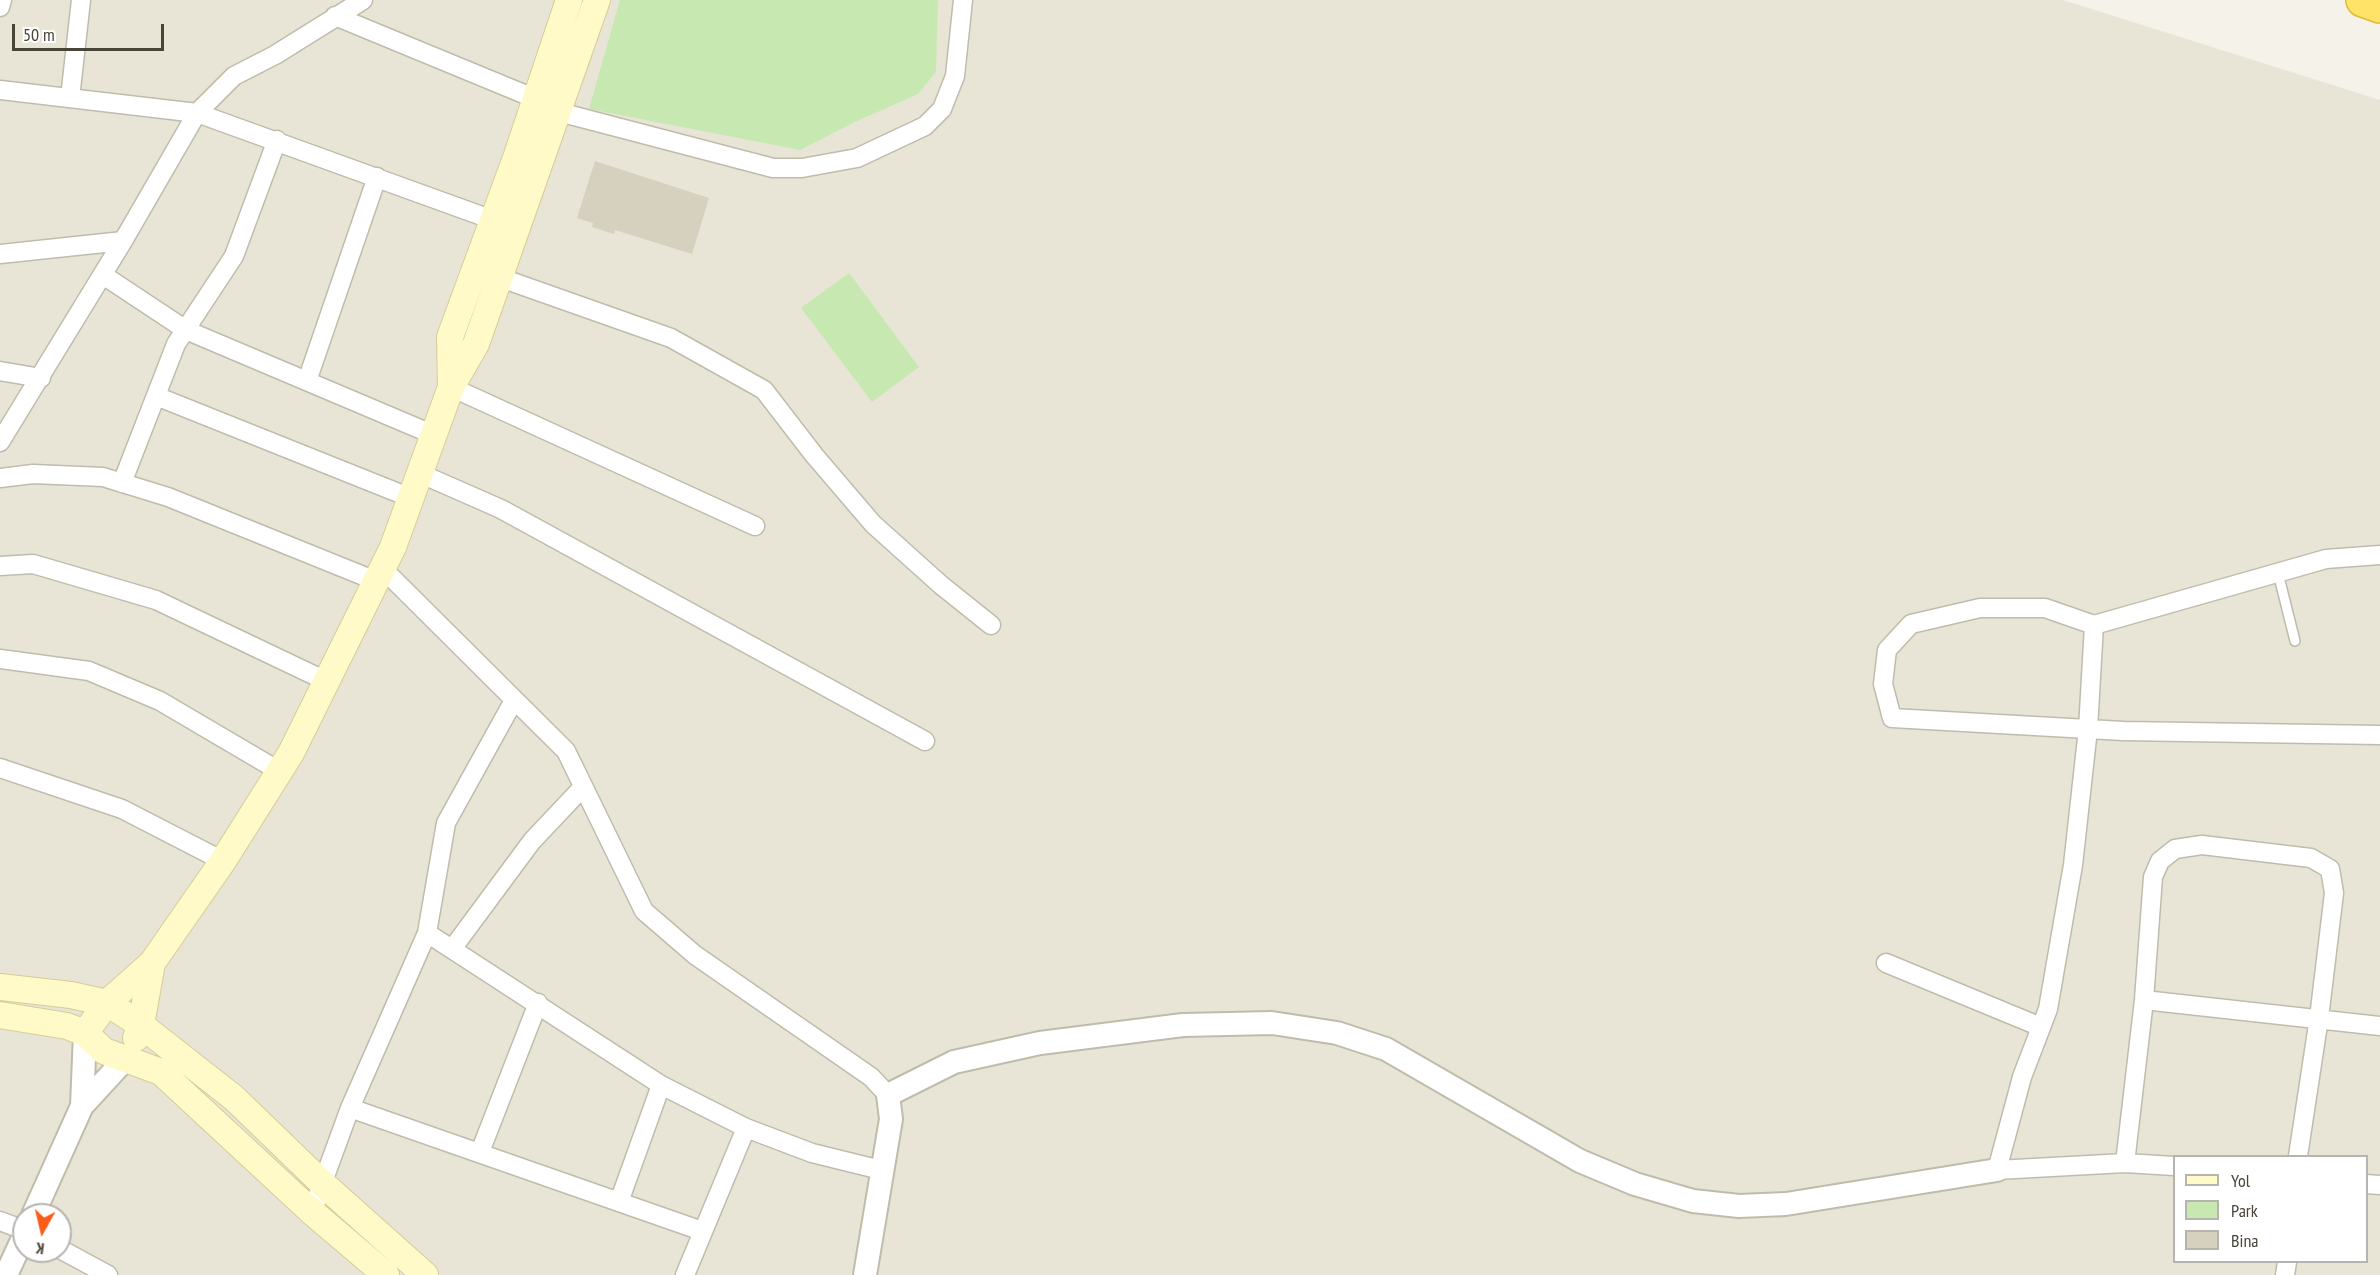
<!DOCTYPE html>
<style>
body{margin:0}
#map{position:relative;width:2380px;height:1275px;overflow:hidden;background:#f4f2e9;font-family:"PT Sans Narrow",sans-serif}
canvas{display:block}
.legend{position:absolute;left:2173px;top:1155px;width:195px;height:108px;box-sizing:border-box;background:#fff;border:2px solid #b6b4af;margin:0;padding:8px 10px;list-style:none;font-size:18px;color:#484437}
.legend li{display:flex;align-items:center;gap:12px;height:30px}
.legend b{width:30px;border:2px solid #b6b4af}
.north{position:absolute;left:12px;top:1203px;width:60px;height:60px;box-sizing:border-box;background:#fff;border:2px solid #b6b4af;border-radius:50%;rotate:188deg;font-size:16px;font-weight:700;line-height:24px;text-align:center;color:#484437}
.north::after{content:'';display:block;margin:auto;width:21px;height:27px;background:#fb5c18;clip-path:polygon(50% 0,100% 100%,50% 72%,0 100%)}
.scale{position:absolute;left:12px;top:24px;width:152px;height:27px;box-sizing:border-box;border:3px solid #484437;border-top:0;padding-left:8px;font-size:18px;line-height:21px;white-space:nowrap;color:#484437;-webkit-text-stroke:4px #fff;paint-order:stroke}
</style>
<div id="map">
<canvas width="2380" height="1275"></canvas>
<ul class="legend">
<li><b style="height:8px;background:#fffac8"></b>Yol</li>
<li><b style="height:16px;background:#c7e9b1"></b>Park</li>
<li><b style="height:16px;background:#d6d0be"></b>Bina</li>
</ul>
<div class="north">K</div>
<div class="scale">50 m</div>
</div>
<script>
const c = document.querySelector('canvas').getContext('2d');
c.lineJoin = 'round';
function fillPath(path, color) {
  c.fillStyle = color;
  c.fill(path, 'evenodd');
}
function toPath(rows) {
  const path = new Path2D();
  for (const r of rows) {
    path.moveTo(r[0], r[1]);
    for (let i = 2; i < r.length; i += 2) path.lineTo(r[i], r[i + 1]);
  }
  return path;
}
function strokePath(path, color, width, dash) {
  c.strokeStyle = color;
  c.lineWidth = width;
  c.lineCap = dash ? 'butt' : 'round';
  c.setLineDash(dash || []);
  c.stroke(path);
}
fillPath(toPath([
 [0,0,2063,0,2380,100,2380,1275,0,1275],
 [2174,1156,2366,1156,2366,1262,2174,1262],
 [24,1215,60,1215,60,1251,24,1251]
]), '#e8e5d7');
fillPath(toPath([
 [620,0,938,0,936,72,918,94,855,122,800,150,589,109],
 [849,273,919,367,872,402,801,308]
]), '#c7e9b1');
fillPath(toPath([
 [595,161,709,198,692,254,615,230,614,234,592,227,593,223,577,218]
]), '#d6d0be');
const service = toPath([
 [2278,573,2295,641]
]);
const minor = toPath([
 [0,7,2,0],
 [335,16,536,99],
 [0,90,197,113,493,220],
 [70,98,81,0],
 [559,112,773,168,802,168,857,158,925,126,942,109,955,76,963,0],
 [0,254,123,241],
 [103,275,186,330,434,435],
 [501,278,671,338,764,390,814,455,873,524,941,585,991,625],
 [0,371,41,378],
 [307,381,377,177],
 [451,387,755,526],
 [156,396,411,498],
 [0,442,123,241,197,113,234,76,275,55,363,0],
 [419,473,501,509,925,741],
 [0,478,33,474,103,477,168,497,376,581],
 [122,483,176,344,234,256,277,140],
 [0,566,33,564,156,600,326,681],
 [382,568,566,751,644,911,695,955,871,1077,888,1095],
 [2094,625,2326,559,2380,555],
 [0,659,89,671,160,701,279,771],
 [0,768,122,809,223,861],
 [427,933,661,1085,746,1128,812,1153,881,1170],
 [452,949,532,841,583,787],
 [1886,963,2041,1027],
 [2144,1000,2380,1026],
 [350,1108,702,1231],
 [480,1152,538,1003],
 [2125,1163,2144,1000,2153,877,2160,861,2175,849,2202,845,2311,858,2330,869,2334,893,2319,1018,2298,1156],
 [2174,1166,2125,1163,1997,1170,2022,1077,2048,1009,2073,865,2088,729,2094,625,2045,608,1980,608,1911,624,1887,650,1883,684,1892,718,2088,729,2123,731,2380,735],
 [2366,1184,2380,1185],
 [619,1202,661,1085],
 [312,1212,350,1108,427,933,446,823,513,702],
 [0,1221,24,1230],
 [60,1249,108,1275],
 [685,1275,746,1128],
 [2285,1275,2287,1262]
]);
const tertiary = toPath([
 [82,1106,85,1033],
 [33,1215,82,1106,127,1057],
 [6,1275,24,1236],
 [865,1275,891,1119,888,1095,954,1062,1040,1043,1183,1025,1272,1023,1337,1033,1386,1049,1580,1161,1635,1184,1693,1201,1739,1206,1786,1204,1997,1170]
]);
const secondary = toPath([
 [451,387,450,337,517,155,569,0],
 [0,987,71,995,107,1003,141,1025,234,1098,323,1184,425,1275],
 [0,1015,67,1026,85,1033,104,1051,161,1072,312,1212,386,1275],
 [85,1033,107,1003,152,963,223,861,291,753,393,547,451,387,476,344,597,0],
 [136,1038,141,1025,152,963]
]);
const motorway = toPath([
 [2363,0,2380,6]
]);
strokePath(service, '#c0bcab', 12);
strokePath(minor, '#c0bcab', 21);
strokePath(tertiary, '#c0bcab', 26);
strokePath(secondary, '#d5cd98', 28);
strokePath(motorway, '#dfba38', 36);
strokePath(service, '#fff', 9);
strokePath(minor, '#fff', 18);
strokePath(tertiary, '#fff', 22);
strokePath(secondary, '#fffac8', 26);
strokePath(motorway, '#ffe369', 33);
</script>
